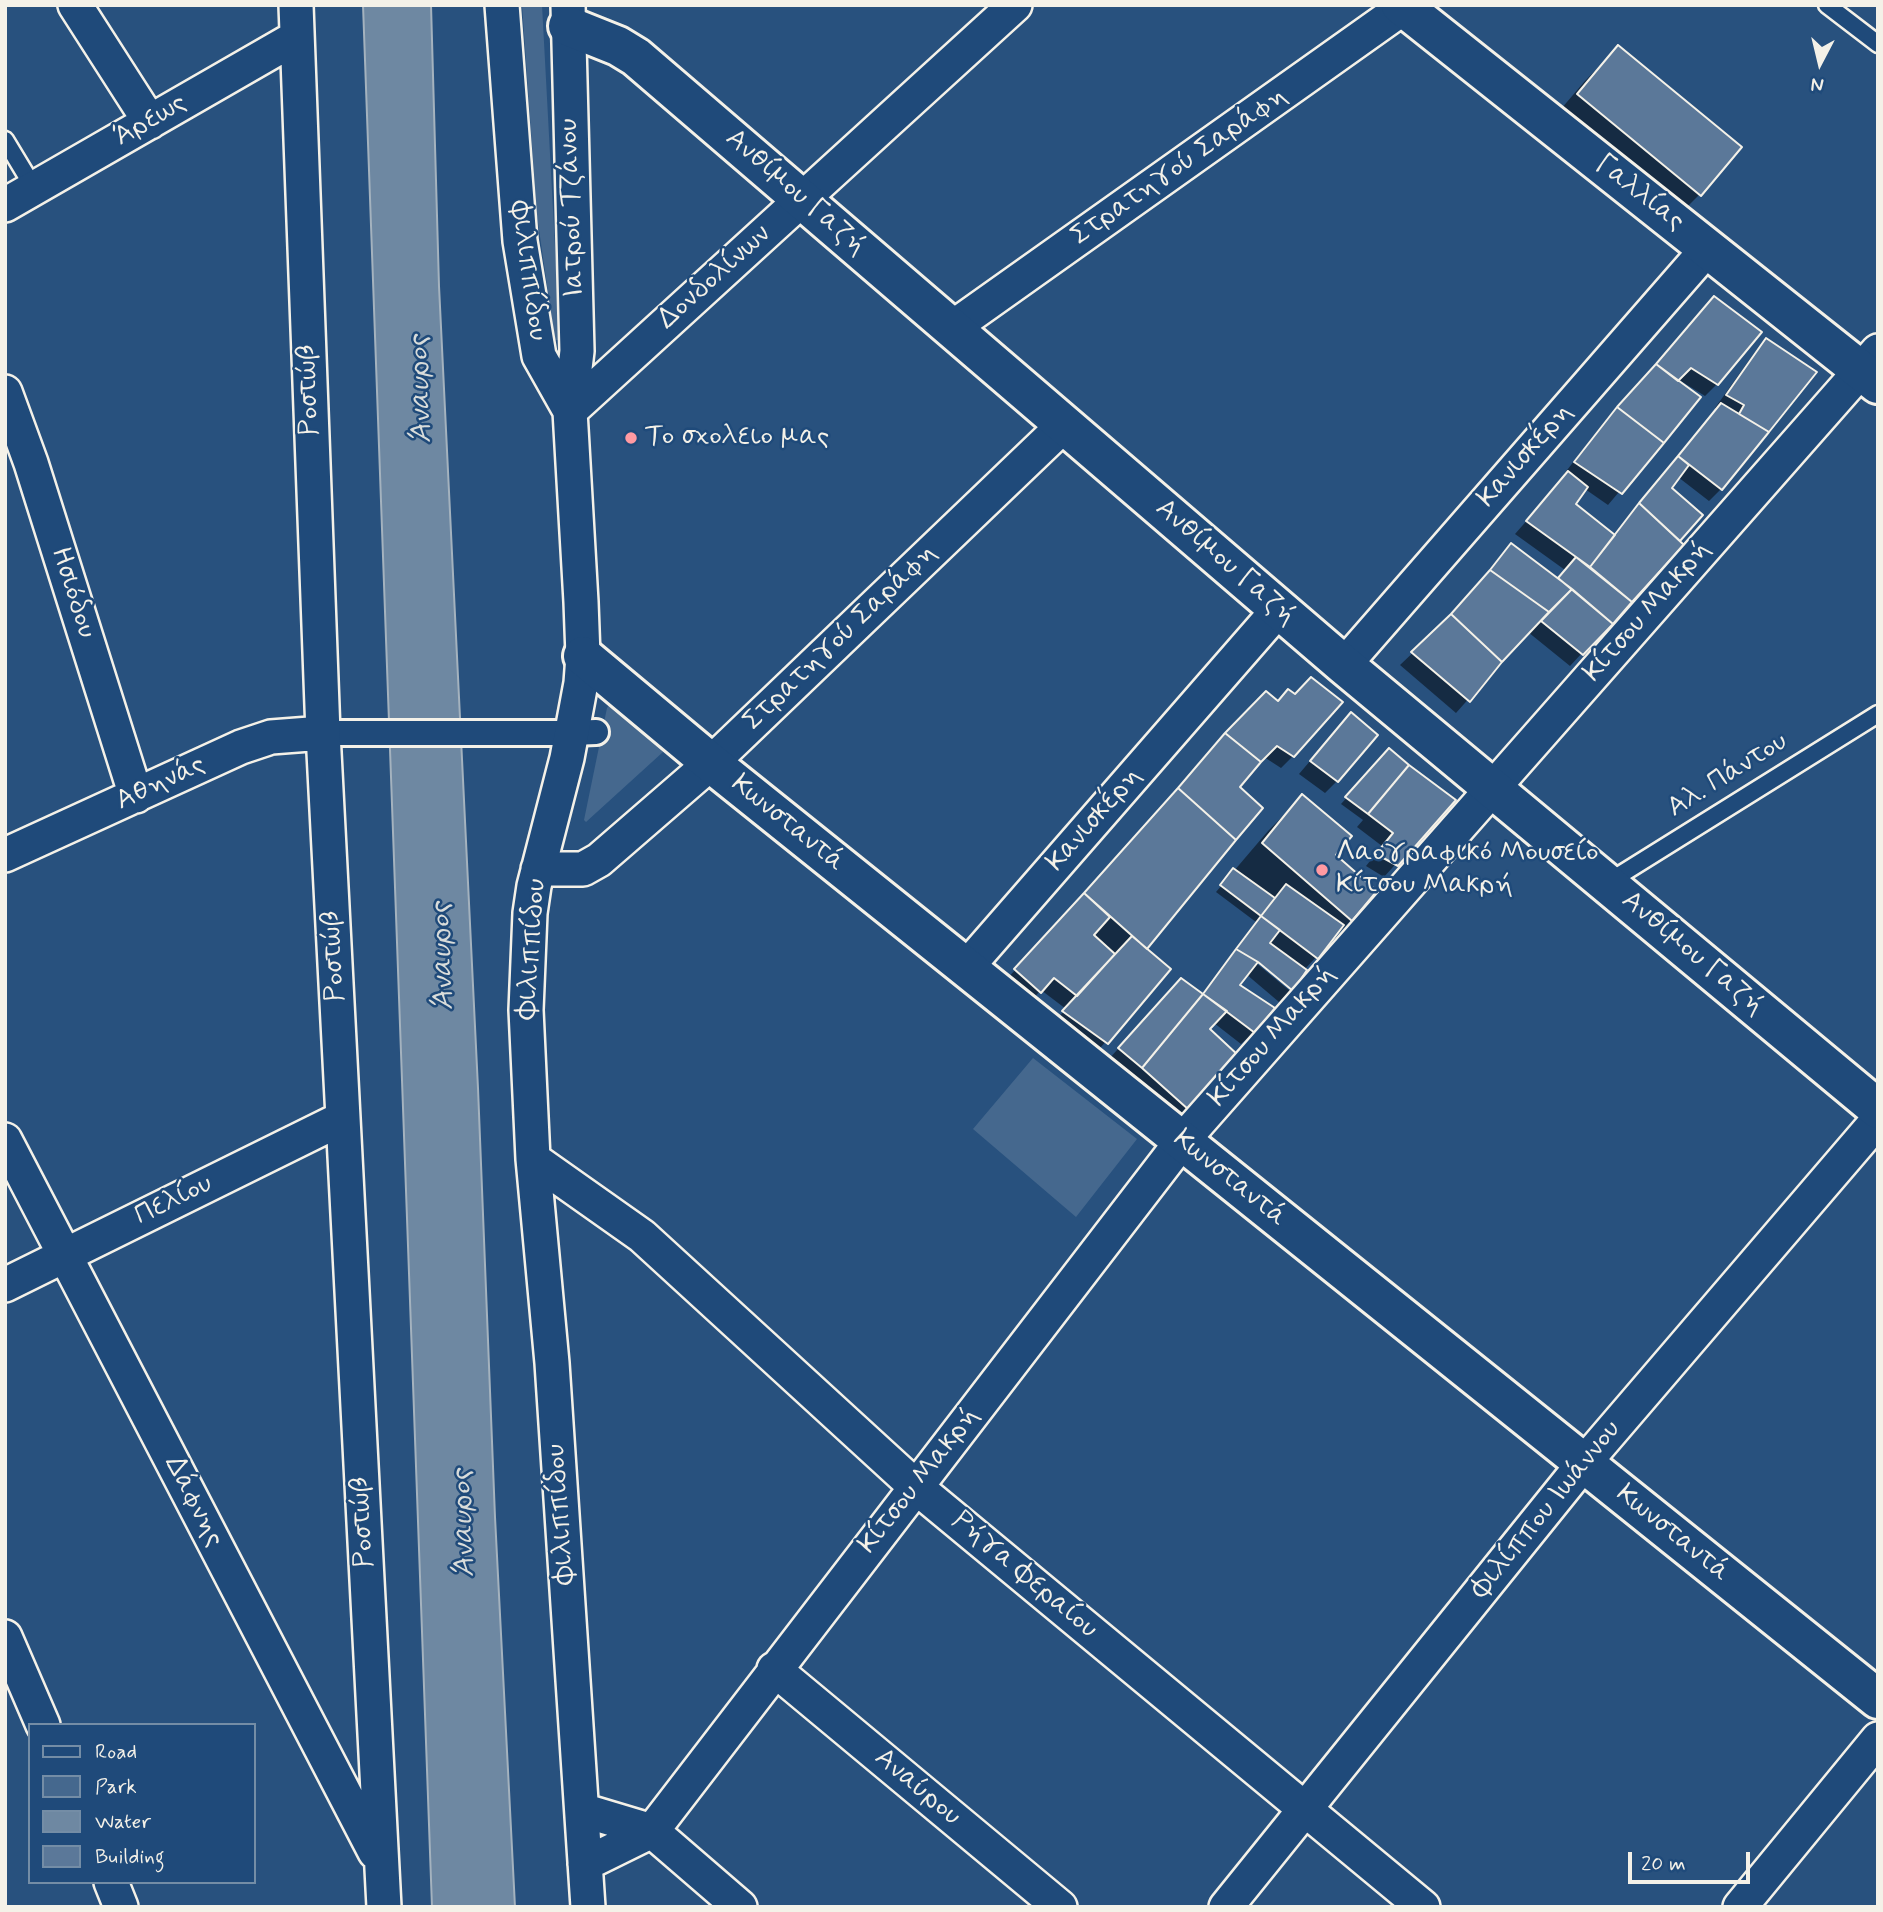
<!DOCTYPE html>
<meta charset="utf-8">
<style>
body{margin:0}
#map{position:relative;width:1883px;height:1912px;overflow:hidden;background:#28517e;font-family:Mynerve,sans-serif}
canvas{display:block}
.frame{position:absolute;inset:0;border:7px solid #f4f1e8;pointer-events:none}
.legend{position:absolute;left:28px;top:1723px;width:228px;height:161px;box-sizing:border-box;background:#1f4a7a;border:2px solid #748da6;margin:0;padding:9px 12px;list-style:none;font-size:21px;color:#f4f1e8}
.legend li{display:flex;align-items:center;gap:14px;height:35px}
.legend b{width:35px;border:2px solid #748da6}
.north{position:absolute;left:1785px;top:28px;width:70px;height:70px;-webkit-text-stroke:5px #1f4a7a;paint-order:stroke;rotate:187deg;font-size:19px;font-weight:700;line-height:28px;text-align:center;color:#f4f1e8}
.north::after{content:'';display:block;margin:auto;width:24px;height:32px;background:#f4f1e8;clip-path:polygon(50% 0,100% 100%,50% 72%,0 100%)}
.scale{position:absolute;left:1628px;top:1852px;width:122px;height:32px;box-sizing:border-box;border:4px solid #f4f1e8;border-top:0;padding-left:9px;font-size:21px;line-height:24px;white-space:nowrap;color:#f4f1e8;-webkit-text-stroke:5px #1f4a7a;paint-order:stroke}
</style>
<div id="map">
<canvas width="1883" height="1912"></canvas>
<div class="frame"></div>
<ul class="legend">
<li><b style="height:9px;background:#1f4a7a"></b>Road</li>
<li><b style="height:19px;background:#45688e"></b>Park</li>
<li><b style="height:19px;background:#6e88a2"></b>Water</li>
<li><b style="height:19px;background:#5b7899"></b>Building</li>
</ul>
<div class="north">N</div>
<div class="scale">20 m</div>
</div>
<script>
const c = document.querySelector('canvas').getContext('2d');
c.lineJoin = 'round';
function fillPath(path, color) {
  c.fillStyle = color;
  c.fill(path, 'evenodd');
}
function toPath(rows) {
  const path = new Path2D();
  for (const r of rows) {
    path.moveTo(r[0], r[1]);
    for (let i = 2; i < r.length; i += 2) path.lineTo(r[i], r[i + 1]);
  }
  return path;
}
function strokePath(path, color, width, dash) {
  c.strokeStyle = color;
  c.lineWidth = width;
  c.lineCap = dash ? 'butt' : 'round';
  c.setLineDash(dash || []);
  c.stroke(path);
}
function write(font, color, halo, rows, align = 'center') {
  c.font = font + ' Mynerve,sans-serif';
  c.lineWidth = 5;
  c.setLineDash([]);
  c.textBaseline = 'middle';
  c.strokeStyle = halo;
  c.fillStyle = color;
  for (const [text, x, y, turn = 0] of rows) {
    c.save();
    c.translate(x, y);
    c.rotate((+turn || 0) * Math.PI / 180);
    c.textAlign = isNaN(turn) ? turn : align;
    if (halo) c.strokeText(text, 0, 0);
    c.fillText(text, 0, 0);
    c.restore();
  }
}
fillPath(toPath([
 [522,5,542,5,560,340,555,340,537,216],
 [614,703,662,747,663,752,586,822,584,820,607,708,610,704],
 [1033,1058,1137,1139,1076,1217,973,1129]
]), '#45688e');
const water = toPath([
 [363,5,431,5,439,286,478,1088,495,1517,515,1907,432,1907,363,5]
]);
fillPath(water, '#6e88a2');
strokePath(water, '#a4b2be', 2);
fillPath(toPath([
 [1618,47,1700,194,1665,229,1544,129,1584,82],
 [1702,311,1717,384,1705,396,1676,378,1675,381,1698,398,1608,505,1585,489,1574,504,1613,536,1718,409,1715,408,1755,352,1767,340,1721,489,1709,501,1678,477,1670,488,1701,515,1678,541,1682,545,1570,666,1528,632,1456,713,1400,665,1442,625,1511,546,1557,579,1565,570,1515,534,1566,476,1564,474,1605,421],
 [1266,693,1293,756,1281,768,1264,757,1237,787,1144,949,1168,970,1094,1055,1052,1024,1066,1009,1041,990,1028,1004,1003,983,1068,913,1213,748],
 [1339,727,1337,781,1325,793,1299,774],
 [1384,756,1453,800,1384,877,1366,866,1382,846,1357,827,1363,820,1341,804],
 [1302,797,1333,856,1351,920,1304,970,1252,955,1250,958,1290,991,1279,1002,1246,974,1237,985,1254,1032,1241,1044,1214,1023,1208,1029,1188,1109,1176,1121,1107,1061,1169,993,1202,995,1256,922,1216,892,1268,831]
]), '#0007');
const building = toPath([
 [1618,45,1742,147,1701,196,1577,94,1618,45],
 [1714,296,1762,332,1718,385,1691,368,1678,381,1656,364,1714,296],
 [1766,338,1817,372,1769,432,1739,414,1744,405,1726,395,1766,338],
 [1656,364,1701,397,1664,443,1617,407,1656,364],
 [1721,403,1769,432,1722,490,1678,456,1721,403],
 [1617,407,1664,443,1622,494,1574,462,1617,407],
 [1678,456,1689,465,1672,488,1703,515,1680,541,1639,503,1678,456],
 [1568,471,1588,487,1576,504,1615,535,1590,567,1526,521,1568,471],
 [1639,503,1684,545,1632,602,1590,567,1639,503],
 [1511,543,1572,589,1549,612,1490,570,1511,543],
 [1576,557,1632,602,1613,624,1558,578,1576,557],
 [1490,570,1549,612,1502,662,1451,614,1490,570],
 [1572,589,1613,624,1583,655,1541,621,1572,589],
 [1451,614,1502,662,1470,702,1411,652,1451,614],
 [1311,677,1343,702,1294,757,1277,746,1261,762,1225,733,1266,691,1278,701,1288,689,1295,694,1311,677],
 [1351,712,1378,735,1338,782,1310,761,1351,712],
 [1225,733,1261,762,1240,787,1263,808,1236,840,1178,788,1225,733],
 [1389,748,1409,765,1368,814,1345,797,1389,748],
 [1409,765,1456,800,1398,866,1376,854,1393,833,1368,814,1409,765],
 [1178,788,1236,840,1147,949,1084,893,1178,788],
 [1302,794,1352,836,1336,855,1377,891,1352,921,1262,843,1302,794],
 [1233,868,1275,898,1261,916,1220,885,1233,868],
 [1286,884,1344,925,1318,959,1261,916,1286,884],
 [1084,893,1110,917,1094,935,1115,954,1077,996,1054,978,1041,993,1014,969,1084,893],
 [1261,916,1280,930,1270,943,1307,970,1293,991,1258,962,1236,949,1261,916],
 [1132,936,1171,969,1108,1044,1062,1011,1132,936],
 [1236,949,1258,962,1240,985,1275,1008,1255,1033,1203,994,1236,949],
 [1181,978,1203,994,1142,1068,1118,1048,1181,978],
 [1203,994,1227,1011,1210,1029,1239,1056,1189,1110,1142,1068,1203,994]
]);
fillPath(building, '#5b7899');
strokePath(building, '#f4f1e8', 2);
const service = toPath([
 [1827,5,1878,44],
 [5,140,34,188],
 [1607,883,1878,714]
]);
const pedestrian = toPath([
 [323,733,572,733,596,732]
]);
const minor = toPath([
 [75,5,150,122],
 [296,5,323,733,384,1907],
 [502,5,520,241,539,356,570,411,581,602,583,656,581,683,567,758,534,886,530,913,526,1010,533,1159,552,1363,588,1907],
 [568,5,577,351,570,411],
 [5,205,297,37],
 [952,328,1407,5],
 [5,392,31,463,136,796],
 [570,411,1015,5],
 [1344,665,1708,248],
 [5,855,241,747,271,737,323,733],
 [538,869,583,869,599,860,711,763,1064,425],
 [966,968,1279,609],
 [5,1140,375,1852],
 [533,1159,642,1236,916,1487,1423,1907],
 [5,1285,343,1118],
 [5,1637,43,1725],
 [774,1669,1060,1907],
 [582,1810,652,1831,740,1907],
 [585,1864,652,1831,1182,1141,1878,351],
 [111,1882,121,1907],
 [1226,1907,1584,1463,1878,1120],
 [1740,1907,1878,1739]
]);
const tertiary = toPath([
 [1401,5,1878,384],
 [568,26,618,46,636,57,1344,665,1878,1109],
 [583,656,711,763,1878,1699]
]);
strokePath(service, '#f4f1e8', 21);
strokePath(pedestrian, '#f4f1e8', 30);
strokePath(minor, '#f4f1e8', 38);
strokePath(tertiary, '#f4f1e8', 44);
strokePath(service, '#1f4a7a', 16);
strokePath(pedestrian, '#1f4a7a', 24);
strokePath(minor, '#1f4a7a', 33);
strokePath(tertiary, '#1f4a7a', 38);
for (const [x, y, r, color] of [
 [631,438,7,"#ff9aa2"],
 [1322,870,7,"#ff9aa2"]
]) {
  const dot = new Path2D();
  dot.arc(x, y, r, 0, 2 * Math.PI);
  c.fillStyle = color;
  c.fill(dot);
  strokePath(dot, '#1f4a7a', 2.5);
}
write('28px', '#f4f1e8', '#1f4a7a', [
 ["Άρεως",151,121,-30],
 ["Στρατηγού Σαράφη",1180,167,-35],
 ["Ανθίμου Γαζή",795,193,41],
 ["Γαλλίας",1639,194,38],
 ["Ιατρού Τζάνου",573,208,-92],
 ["Φιλιππίδου",527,271,82],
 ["Δονδολίνων",715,278,-42],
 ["Ροστώβ",310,390,-92],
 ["Κανισκέρη",1526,456,-49],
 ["Ανθίμου Γαζή",1225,563,41],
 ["Ησιόδου",72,593,72],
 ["Κίτσου Μακρή",1648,612,-49],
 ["Στρατηγού Σαράφη",841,638,-44],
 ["Αλ. Πάντου",1728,776,-32],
 ["Αθηνάς",161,784,-25],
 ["Κανισκέρη",1095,820,-49],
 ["Κωνσταντά",787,824,39],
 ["Φιλιππίδου",533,949,-86],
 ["Ανθίμου Γαζή",1692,954,40],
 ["Ροστώβ",335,956,-93],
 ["Κίτσου Μακρή",1273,1037,-49],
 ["Κωνσταντά",1229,1179,39],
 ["Πελίου",174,1201,-26],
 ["Κίτσου Μακρή",920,1481,-52],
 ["Δάφνης",193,1502,63],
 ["Φιλίππου Ιωάννου",1547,1510,-51],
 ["Φιλιππίδου",562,1514,-94],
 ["Ροστώβ",364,1522,-93],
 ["Κωνσταντά",1672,1534,39],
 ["Ρήγα Φεραίου",1024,1576,40],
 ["Αναύρου",917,1788,40]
]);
write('28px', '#f4f1e8', '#1f4a7a', [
 ["Το σχολειο μας",645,438],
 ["Λαογραφικό Μουσείο",1336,854],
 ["Κίτσου Μακρή",1336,886]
], 'left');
write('italic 30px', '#d9dcda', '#1f4a7a', [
 ["Άναυρος",422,389,-92],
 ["Άναυρος",444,956,-92],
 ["Άναυρος",465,1523,-92]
]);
</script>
